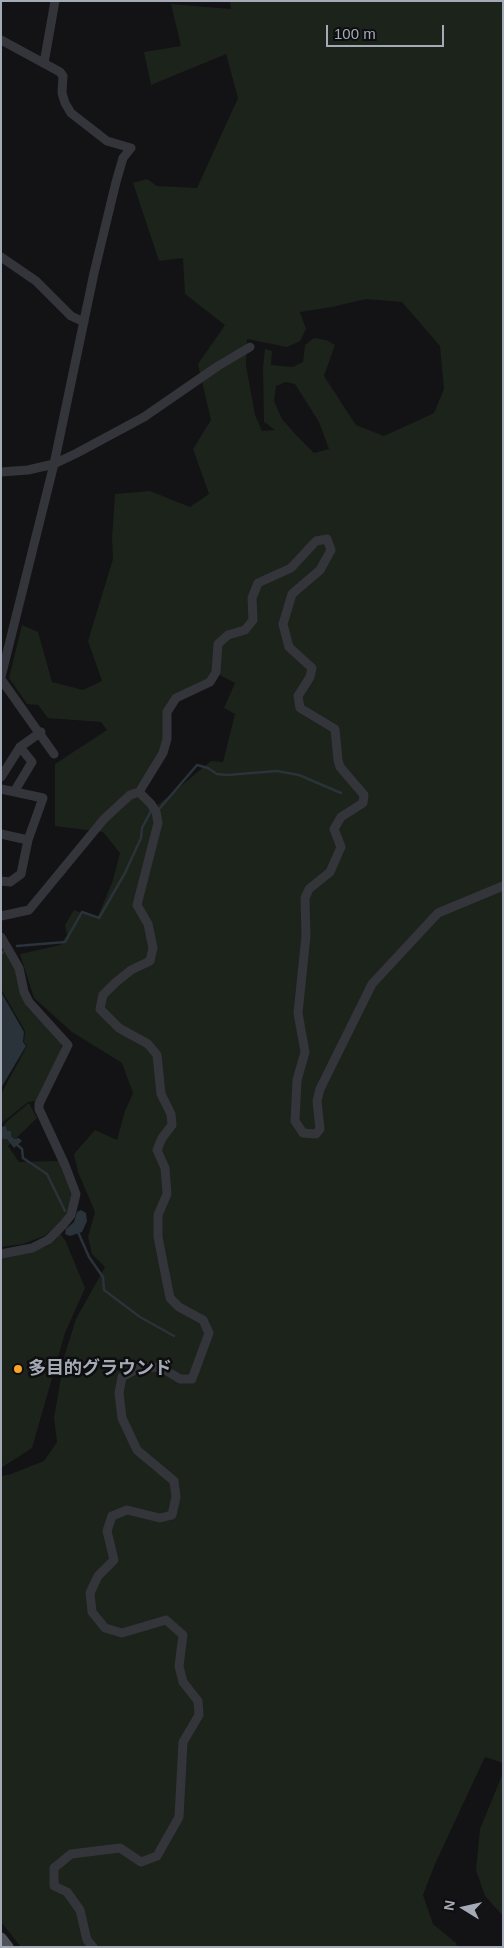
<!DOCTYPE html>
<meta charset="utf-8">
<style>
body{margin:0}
#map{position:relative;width:504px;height:1948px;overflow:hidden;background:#131315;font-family:Helvetica,sans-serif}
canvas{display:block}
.frame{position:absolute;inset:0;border:2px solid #a4abb6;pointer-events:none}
.north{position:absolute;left:439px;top:1883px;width:50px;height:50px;-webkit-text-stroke:4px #0e0e10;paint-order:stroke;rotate:280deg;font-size:14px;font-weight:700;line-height:20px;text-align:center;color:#a4abb6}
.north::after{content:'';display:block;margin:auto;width:18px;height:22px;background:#a4abb6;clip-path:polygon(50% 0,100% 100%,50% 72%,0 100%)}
.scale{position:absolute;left:326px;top:25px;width:118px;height:22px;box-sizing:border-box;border:2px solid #a4abb6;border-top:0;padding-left:6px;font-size:15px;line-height:18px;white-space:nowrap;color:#a4abb6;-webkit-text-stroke:4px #0e0e10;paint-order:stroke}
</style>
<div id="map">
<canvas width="504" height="1948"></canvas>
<div class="frame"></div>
<div class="north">N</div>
<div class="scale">100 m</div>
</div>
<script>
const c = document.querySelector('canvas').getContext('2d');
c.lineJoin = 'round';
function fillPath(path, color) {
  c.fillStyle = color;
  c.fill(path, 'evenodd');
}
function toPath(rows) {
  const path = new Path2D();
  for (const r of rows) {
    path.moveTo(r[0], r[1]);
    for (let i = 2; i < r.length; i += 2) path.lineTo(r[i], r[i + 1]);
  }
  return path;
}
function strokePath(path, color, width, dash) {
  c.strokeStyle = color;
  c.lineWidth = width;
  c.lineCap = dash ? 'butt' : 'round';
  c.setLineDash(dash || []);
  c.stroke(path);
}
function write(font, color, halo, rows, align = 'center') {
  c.font = font + ' Helvetica,"Noto Sans JP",sans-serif';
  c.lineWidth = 5;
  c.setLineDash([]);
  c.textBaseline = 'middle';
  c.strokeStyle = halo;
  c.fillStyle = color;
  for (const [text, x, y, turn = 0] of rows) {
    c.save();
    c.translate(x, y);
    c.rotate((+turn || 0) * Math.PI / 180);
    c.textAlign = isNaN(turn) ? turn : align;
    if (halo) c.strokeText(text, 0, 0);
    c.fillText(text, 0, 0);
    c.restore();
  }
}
fillPath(toPath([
 [230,1,503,1,503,1763,485,1757,435,1864,423,1895,433,1924,456,1943,457,1947,21,1947,1,1922,1,1476,11,1474,44,1461,57,1442,54,1418,65,1354,76,1319,105,1267,92,1254,88,1237,95,1212,78,1172,74,1154,95,1130,117,1140,125,1111,133,1093,122,1063,72,1032,34,998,20,954,60,945,67,935,65,925,74,910,97,919,113,880,120,853,103,832,55,826,55,764,107,730,101,722,48,718,38,705,27,704,9,678,22,625,38,632,52,682,83,690,102,681,88,641,113,559,112,538,115,494,150,491,190,507,209,494,193,449,211,420,198,364,225,325,185,294,183,258,159,261,133,183,147,179,157,186,197,188,238,98,226,54,151,85,144,52,181,46,171,4,231,9],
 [366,299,402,302,440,346,444,389,434,413,384,436,356,425,324,376,335,345,326,340,314,338,305,345,303,362,293,367,271,365,272,351,265,349,263,368,264,422,275,430,262,431,255,415,246,365,247,339,287,347,300,341,306,329,300,312,332,307],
 [286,382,295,384,319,422,329,449,314,453,297,436,282,419,274,401,276,386],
 [212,671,235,683,224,708,235,714,223,762,211,761,159,804,150,808,134,791,160,751,175,694,207,679],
 [1,947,16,970,22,997,27,1007,62,1043,61,1051,36,1101,28,1102,3,1122,1,1125,1,1094,27,1046,24,1042,25,1031,1,989],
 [29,1103,37,1118,8,1146,19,1162,59,1161,72,1197,69,1209,62,1221,44,1236,23,1244,1,1247,1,1132,5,1123],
 [60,1233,66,1242,85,1288,65,1333,32,1448,1,1468,1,1257,24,1253,48,1246],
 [503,1773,503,1916,485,1896,476,1870,480,1829]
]), '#1b231b');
fillPath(toPath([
 [1,992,24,1032,23,1042,26,1046,1,1088],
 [6,1126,7,1131,11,1131,11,1136,14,1139,19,1138,22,1141,14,1148,7,1139,3,1139,1,1137,1,1127],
 [81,1210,86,1213,87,1221,82,1232,70,1236,65,1234,66,1229,74,1222,77,1212]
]), '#293339');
strokePath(toPath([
 [160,808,197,765,208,768,217,774,227,775,277,771,299,775,341,793],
 [17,946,65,942,82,912,99,918,125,873,141,838,142,828,151,811],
 [1,954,3,952],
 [15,1143,22,1149,23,1158,47,1174,65,1211],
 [78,1232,89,1257,103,1277,104,1290,140,1317,174,1336]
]), '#293339', 2.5);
strokePath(toPath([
 [1,40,60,72,63,76,62,93,65,103,71,113,107,141,131,148,123,158,116,182,94,273,54,464,1,677],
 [44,63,55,1],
 [1,257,36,281,71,316,84,322],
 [1,472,28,470,54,464,77,453,144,417,218,366,250,347],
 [1,679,54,754],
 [1,777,20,747,41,732],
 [1,789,43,798,28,840,21,874,10,882,1,881],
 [14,792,32,762,20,747],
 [139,792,163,753,167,739,167,712,176,698,210,682,216,672,218,644,228,635,245,630,253,620,252,598,258,583,291,568,316,541,327,539,331,550,320,570,292,594,283,624,289,647,312,668,310,677,298,696,300,708,335,729,338,760,340,767,364,795,363,803,341,817,334,829,341,847,330,872,309,889,305,898,306,936,298,1013,305,1052,297,1080,295,1121,303,1133,316,1134,320,1129,317,1101,320,1089,372,984,438,913,503,886],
 [1,834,28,840],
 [1,916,29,910,104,819,130,795,139,792,151,804,156,812,158,823,137,905,148,924,153,948,150,961,131,970,115,983,103,995,100,1009,119,1028,148,1044,157,1055,161,1094,171,1114,172,1125,162,1138,157,1150,165,1168,167,1194,158,1215,158,1237,170,1298,179,1307,203,1320,209,1333,192,1379,180,1379,160,1367,138,1368,122,1377,119,1393,122,1418,137,1450,174,1481,176,1497,172,1515,160,1518,127,1510,112,1516,107,1531,114,1560,98,1576,90,1593,92,1612,105,1628,122,1633,166,1620,183,1635,179,1666,183,1682,198,1701,199,1715,183,1742,179,1817,157,1856,141,1862,120,1848,71,1854,54,1868,54,1886,67,1892,80,1910,87,1940,93,1947],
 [1,937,19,968,24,992,29,1002,68,1045,39,1104,39,1109,65,1165,76,1194,71,1215,63,1225,48,1240,32,1248,1,1254]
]), '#34353a', 9);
strokePath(toPath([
 [1,1938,8,1947]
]), '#505259', 11);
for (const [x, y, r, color] of [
 [18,1369,5,"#fca324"]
]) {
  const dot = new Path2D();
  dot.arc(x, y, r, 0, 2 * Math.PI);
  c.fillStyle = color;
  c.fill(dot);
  strokePath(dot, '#0e0e10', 2);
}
write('bold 18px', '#a4abb6', '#0e0e10', [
 ["多目的グラウンド",28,1369]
], 'left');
</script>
